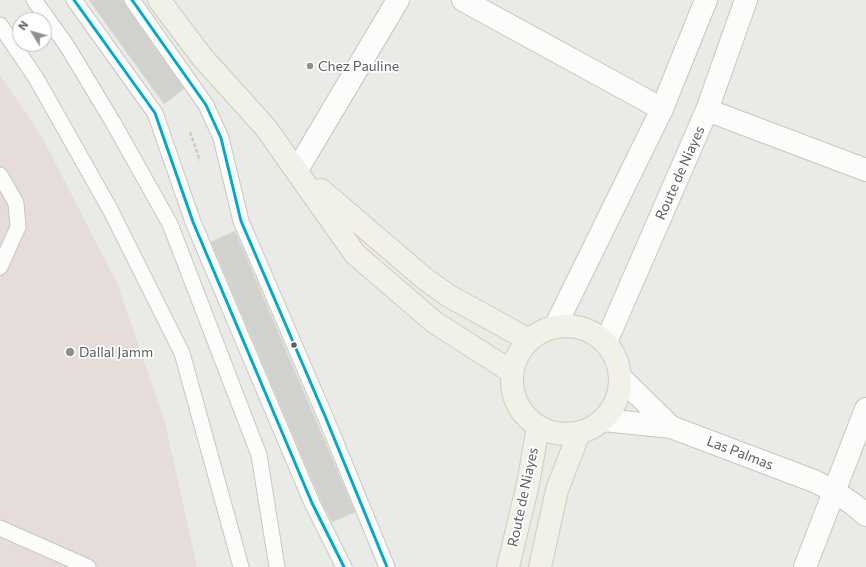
<!DOCTYPE html>
<style>
body{margin:0}
#map{position:relative;width:866px;height:567px;overflow:hidden;background:#eaeae6;font-family:Commissioner,sans-serif}
canvas{display:block}
.north{position:absolute;left:12px;top:12px;width:40px;height:40px;box-sizing:border-box;background:#fff;border:1px solid #bebfc0;border-radius:50%;rotate:307deg;font-size:11px;font-weight:700;line-height:16px;text-align:center;color:#5c5e62}
.north::after{content:'';display:block;margin:auto;width:14px;height:18px;background:#8e8f90;clip-path:polygon(50% 0,100% 100%,50% 72%,0 100%)}
</style>
<div id="map">
<canvas width="866" height="567"></canvas>
<div class="north">N</div>
</div>
<script>
const c = document.querySelector('canvas').getContext('2d');
c.lineJoin = 'round';
function fillPath(path, color) {
  c.fillStyle = color;
  c.fill(path, 'evenodd');
}
function toPath(rows) {
  const path = new Path2D();
  for (const r of rows) {
    if (r.length === 3) {
      path.moveTo(r[0] + r[2], r[1]);
      path.arc(r[0], r[1], r[2], 0, 2 * Math.PI);
      continue;
    }
    path.moveTo(r[0], r[1]);
    for (let i = 2; i < r.length; i += 2) path.lineTo(r[i], r[i + 1]);
  }
  return path;
}
function strokePath(path, color, width, dash) {
  c.strokeStyle = color;
  c.lineWidth = width;
  c.lineCap = dash ? 'butt' : 'round';
  c.setLineDash(dash || []);
  c.stroke(path);
}
function write(font, color, halo, rows, align = 'center') {
  c.font = font + ' Commissioner,sans-serif';
  c.lineWidth = 3.5;
  c.setLineDash([]);
  c.textBaseline = 'middle';
  c.strokeStyle = halo;
  c.fillStyle = color;
  for (const [text, x, y, turn = 0] of rows) {
    c.save();
    c.translate(x, y);
    c.rotate((+turn || 0) * Math.PI / 180);
    c.textAlign = isNaN(turn) ? turn : align;
    if (halo) c.strokeText(text, 0, 0);
    c.fillText(text, 0, 0);
    c.restore();
  }
}
fillPath(toPath([
 [0,75,42,137,117,283,165,422,197,567,0,567]
]), '#e6ddda');
const building = toPath([
 [89,0,123,0,125,5,184,89,164,104,89,0],
 [235,231,355,512,332,522,320,499,211,242,235,231]
]);
fillPath(building, '#d1d1ce');
strokePath(building, '#dad9d5', 1);
const lane = toPath([
 [34,0,67,46,114,124,170,224,259,455,277,567],
 [74,0,155,113,193,222,312,503,344,567],
 [132,0,206,105,221,138,241,221,325,416,387,567],
 [0,25,36,78,111,211,182,353,241,567],
 [0,175,16,203,18,227,0,267],
 [0,528,88,567]
]);
const street = toPath([
 [463,0,662,109],
 [707,110,866,170],
 [297,170,398,0],
 [805,567,866,409]
]);
const secondary = toPath([
 [555,327,662,109,706,0],
 [606,342,707,110,746,0],
 [621,378,671,427],
 [604,420,671,427,814,481,834,491,853,504,866,515]
]);
const primary = toPath([
 [159,0,202,57,266,128,355,254,434,322,512,372],
 [321,190,425,279,449,296,529,340],
 [566,380,54],
 [508,567,528,484,538,427],
 [540,567,557,490,579,433]
]);
strokePath(lane, '#c6c6c6', 17);
strokePath(street, '#c6c6c6', 24);
strokePath(secondary, '#c6c6c6', 24);
strokePath(primary, '#cfcdb7', 24);
strokePath(toPath([
 [190,132,200,161]
]), '#c9cbca', 2.5, [4, 2]);
strokePath(lane, '#fcfcfb', 15);
strokePath(street, '#fcfcfb', 22);
strokePath(secondary, '#fcfcfb', 22);
strokePath(primary, '#f1f1e9', 22);
strokePath(toPath([
 [74,0,155,113,193,222,312,503,344,567],
 [132,0,206,105,221,138,241,221,325,416,387,567]
]), '#00a9ce', 3);
for (const [x, y, r, color] of [
 [310,66,4,"#8e8f90"],
 [294,345,3.5,"#5c5e62"],
 [70,352,5,"#8e8f90"]
]) {
  const dot = new Path2D();
  dot.arc(x, y, r, 0, 2 * Math.PI);
  c.fillStyle = color;
  c.fill(dot);
  strokePath(dot, '#fff', 1.5);
}
write('14px', '#5c5e62', '#fff', [
 ["Chez Pauline",318,66],
 ["Dallal Jamm",79,352]
], 'left');
write('14px', '#5c5e62', '#fff', [
 ["Route de Niayes",680,173,-66],
 ["Las Palmas",740,453,21],
 ["Route de Niayes",523,497,-78]
]);
</script>
